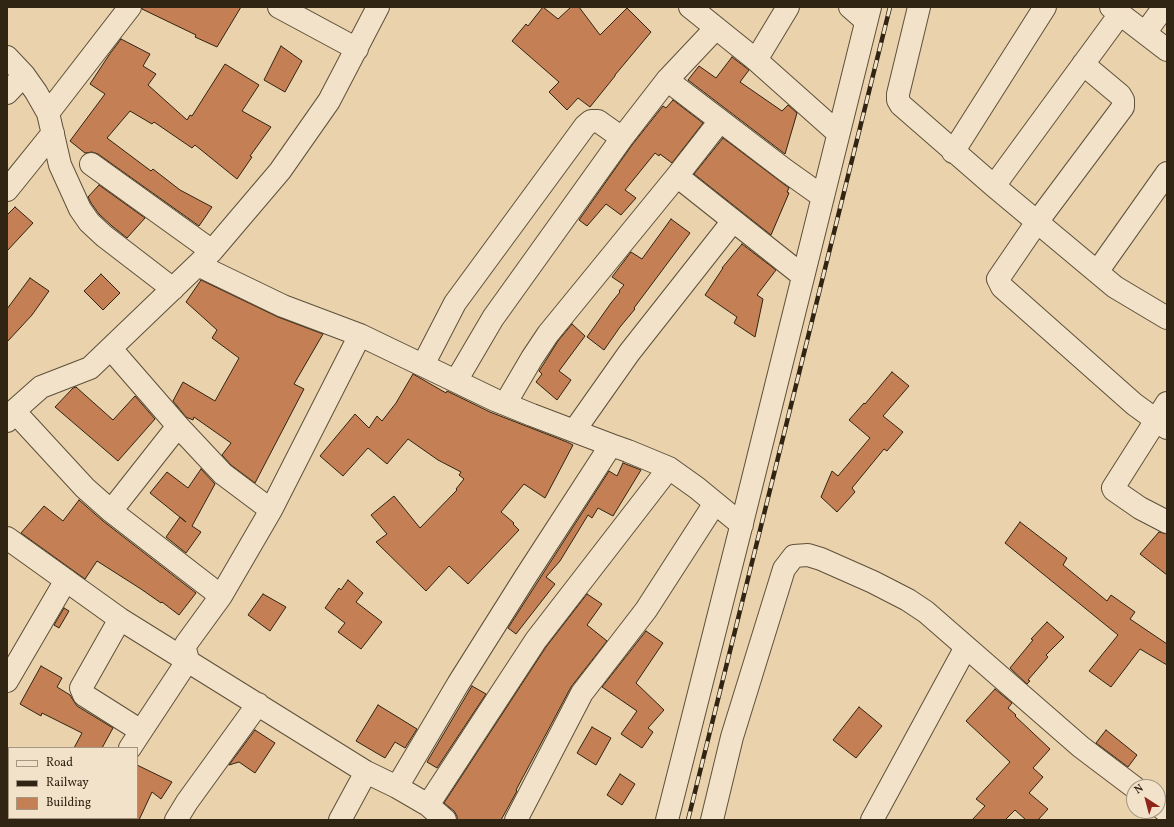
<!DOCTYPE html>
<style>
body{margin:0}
#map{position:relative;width:1174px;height:827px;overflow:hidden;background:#e9d2ac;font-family:Vollkorn,serif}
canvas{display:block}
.frame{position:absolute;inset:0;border:8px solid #302413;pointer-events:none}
.legend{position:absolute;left:8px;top:747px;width:130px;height:72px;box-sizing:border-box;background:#f1e2c9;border:1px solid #a49680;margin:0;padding:5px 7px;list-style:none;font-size:12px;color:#302413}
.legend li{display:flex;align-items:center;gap:8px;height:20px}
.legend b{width:20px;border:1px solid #a49680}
.north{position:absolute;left:1126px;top:779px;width:40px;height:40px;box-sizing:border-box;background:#f1e2c9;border:1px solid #a49680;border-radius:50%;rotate:324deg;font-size:11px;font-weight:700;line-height:16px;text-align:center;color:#302413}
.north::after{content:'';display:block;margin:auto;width:14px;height:18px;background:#8f2418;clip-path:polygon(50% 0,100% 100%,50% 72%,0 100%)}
</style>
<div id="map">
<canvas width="1174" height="827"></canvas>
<div class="frame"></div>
<ul class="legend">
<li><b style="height:5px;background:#f1e2c9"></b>Road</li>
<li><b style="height:5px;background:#302413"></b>Railway</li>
<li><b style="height:11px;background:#c57f54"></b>Building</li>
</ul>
<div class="north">N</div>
</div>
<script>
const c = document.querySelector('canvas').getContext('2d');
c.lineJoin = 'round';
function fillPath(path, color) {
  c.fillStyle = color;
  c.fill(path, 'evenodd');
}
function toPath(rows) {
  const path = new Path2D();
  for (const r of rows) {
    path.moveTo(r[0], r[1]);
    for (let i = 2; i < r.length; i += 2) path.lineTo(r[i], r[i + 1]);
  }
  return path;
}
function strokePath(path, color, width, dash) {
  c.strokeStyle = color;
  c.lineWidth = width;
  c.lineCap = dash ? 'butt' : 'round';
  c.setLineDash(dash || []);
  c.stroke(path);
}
const building = toPath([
 [142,7,241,7,217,47,195,37,196,35,142,9,142,7],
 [543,7,558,19,571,7,579,7,600,35,627,8,651,32,615,75,615,76,590,107,578,98,567,110,549,92,559,82,512,41,526,24,528,26,543,7],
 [121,39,150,54,143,66,156,74,148,85,187,120,190,115,192,116,225,64,259,85,242,111,271,127,250,156,252,157,237,179,195,145,192,148,154,122,152,124,130,111,107,138,151,171,153,169,180,190,212,207,199,226,98,154,92,152,85,153,70,141,105,94,90,84,109,55,121,39],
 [281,46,302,61,285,92,264,80,281,46],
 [732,57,749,70,740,82,782,111,788,105,797,113,785,154,688,80,699,66,716,78,732,57],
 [673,100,703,123,672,163,660,154,659,156,655,153,625,190,636,198,621,215,606,204,587,226,579,220,632,145,663,106,666,108,673,100],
 [723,138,789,188,787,192,789,193,771,235,694,174,723,138],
 [99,185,145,218,127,238,112,226,99,214,91,203,88,197,99,185],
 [15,207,33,223,7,251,7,215,15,207],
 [671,219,690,233,634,308,635,309,620,327,604,350,587,337,611,303,620,292,619,291,624,285,612,277,631,252,642,259,671,219],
 [742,244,776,270,757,295,763,299,755,337,734,323,737,317,705,295,723,268,722,268,742,244],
 [101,274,120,293,103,310,84,291,101,274],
 [30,278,49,291,32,315,7,342,7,309,30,278],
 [201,280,278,317,323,334,294,384,304,389,255,483,231,465,222,455,231,443,194,417,193,420,186,417,173,401,183,382,215,401,239,358,212,338,217,330,186,302,201,280],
 [572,324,585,336,559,371,571,380,557,400,536,382,542,374,539,371,543,365,558,341,572,324],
 [892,372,909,386,883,416,903,432,887,451,884,449,852,488,855,492,837,512,821,497,832,471,838,476,870,438,849,420,864,403,865,404,892,372],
 [413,374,446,393,447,391,490,412,567,442,573,445,545,498,524,484,501,512,514,523,513,524,519,530,468,584,449,566,426,591,376,542,387,534,371,515,394,496,420,528,457,490,456,489,464,479,459,475,461,472,438,460,408,439,387,464,368,448,343,476,320,456,355,414,369,428,377,416,382,421,396,403,413,374],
 [76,387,113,420,135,396,155,419,118,461,55,407,73,388,76,387],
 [623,463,641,470,613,516,598,508,592,518,588,515,560,561,546,577,555,584,516,634,508,628,609,471,617,476,623,463],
 [201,469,215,484,192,526,201,532,186,553,166,537,180,517,186,522,150,493,167,472,188,488,201,469],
 [79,500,103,521,196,593,179,615,162,602,161,603,141,589,97,561,85,579,21,533,44,506,63,521,79,500],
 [1020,522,1067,558,1063,565,1107,601,1111,595,1135,612,1130,619,1167,644,1167,665,1140,649,1111,687,1089,671,1118,635,1005,543,1020,522],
 [1159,532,1167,534,1167,575,1140,554,1159,532],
 [348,580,363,593,356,602,382,622,361,649,338,632,345,623,325,608,339,588,341,590,348,580],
 [263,594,286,607,270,631,248,615,263,594],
 [587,594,602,604,587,625,607,641,571,687,545,736,516,790,517,791,501,820,457,820,457,816,454,811,444,803,546,647,587,594],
 [64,608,69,611,59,628,54,625,64,608],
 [1047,622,1064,637,1046,655,1048,657,1028,680,1030,681,1027,684,1010,668,1033,640,1031,639,1047,622],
 [646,631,663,643,636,683,664,710,648,728,653,732,642,748,621,734,637,711,602,687,646,631],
 [41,666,62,678,57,687,70,695,73,700,77,706,113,728,102,748,74,748,82,733,42,713,41,716,20,704,41,666],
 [472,686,486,694,437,768,427,762,472,686],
 [995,689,1012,703,1008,708,1016,715,1015,716,1050,749,1033,768,1043,777,1029,793,1048,809,1038,820,1026,820,1015,810,1005,820,972,820,985,806,976,799,1010,762,966,721,995,689],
 [378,705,417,729,405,748,395,742,385,758,356,741,378,705],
 [859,707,882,726,856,758,833,740,859,707],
 [592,727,611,738,596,765,577,753,592,727],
 [255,730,275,743,255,773,239,762,229,765,255,730],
 [1106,730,1137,755,1128,767,1096,743,1106,730],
 [137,765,172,782,161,799,152,792,139,820,137,820,137,765],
 [620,774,635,784,622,805,607,795,620,774]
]);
fillPath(building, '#c57f54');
strokePath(building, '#302413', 1);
const minor = toPath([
 [279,7,357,49],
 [690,7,756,60,838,133],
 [850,7,866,21],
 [919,7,898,94,898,100,901,105,994,186,1115,287,1167,318],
 [1111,7,1167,50],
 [1145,33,1164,7],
 [7,57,24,75,36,92,48,113,60,165,80,209,89,222,104,236,173,289],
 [756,60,788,7],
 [1083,64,1120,95,1123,100,1123,107,1037,222,998,279,1002,287,1134,404,1167,428],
 [667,80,785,170,823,197],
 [7,93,24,75],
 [48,113,130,7],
 [953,152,1045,7],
 [91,164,212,251],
 [677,176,803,276],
 [994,186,1120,14],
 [7,190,53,133],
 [198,265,283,306,360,335,495,400,532,415,611,445,628,451,669,468,697,488,742,525],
 [1097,272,1167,173],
 [111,349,178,426,223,474,271,510],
 [423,365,455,303,585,126,591,121,598,121,622,138],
 [456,381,493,318,622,138,667,80,716,28],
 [1167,403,1113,488,1114,490,1140,508,1167,522],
 [505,404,532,358,548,334,677,176,720,121],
 [14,411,85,488,111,511,221,596],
 [7,421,14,411,41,387,90,368,212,251,280,171,329,101,378,7],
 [574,431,629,353,733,221],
 [111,511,178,426],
 [7,538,120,619,366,772,397,787,428,805,445,820],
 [120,619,81,688,84,695,141,731],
 [7,681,66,580],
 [130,748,188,660,185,649,186,644,221,596,271,510,360,335],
 [397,787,458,684,526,576,611,445],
 [428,805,536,640,669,468],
 [1158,805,1167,812],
 [83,820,84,818],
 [176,820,187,802,258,704],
 [340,820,366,772],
 [516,820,582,693,646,610,715,503],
 [667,820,744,515,870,7],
 [712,820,732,737,784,569,794,556,808,555,821,559,873,582,908,600,926,612,1081,747,1134,787],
 [872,820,966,647]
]);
strokePath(minor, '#5e5039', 24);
strokePath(minor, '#f1e2c9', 22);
const rail = toPath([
 [688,820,890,7]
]);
strokePath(rail, '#302413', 4.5);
strokePath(rail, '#f1e2c9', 3, [9]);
</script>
